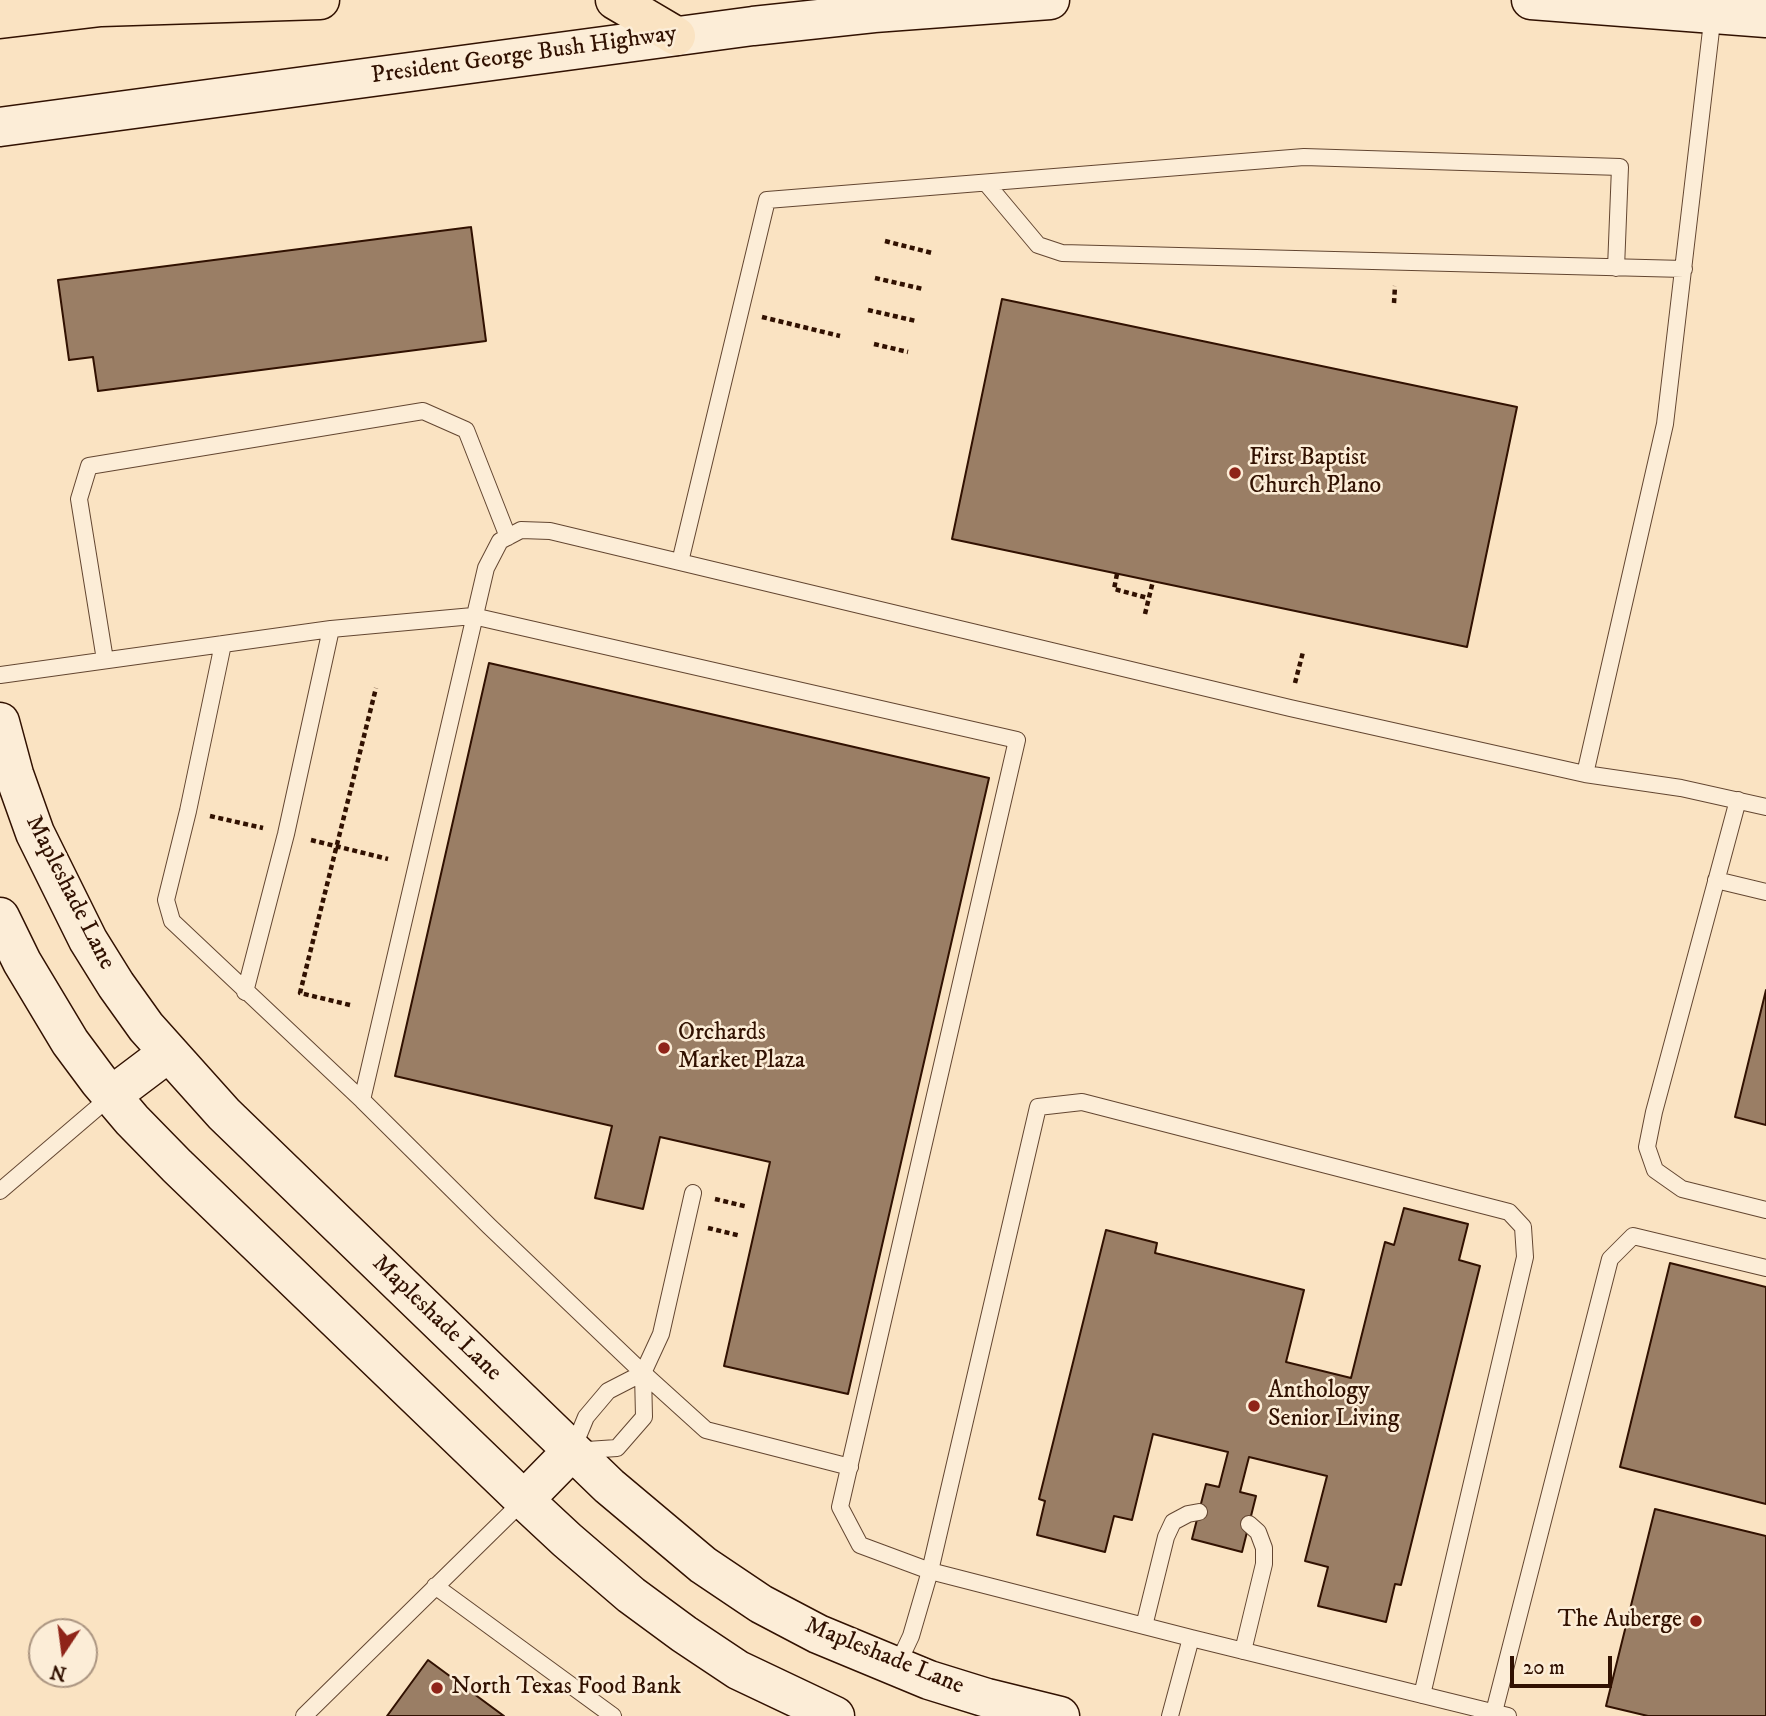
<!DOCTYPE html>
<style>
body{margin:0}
#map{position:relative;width:1766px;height:1716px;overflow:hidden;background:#fae3c2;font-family:"IM FELL DW Pica",serif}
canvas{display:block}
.north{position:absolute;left:28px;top:1618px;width:70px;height:70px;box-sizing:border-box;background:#fcedd7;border:2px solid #ab9581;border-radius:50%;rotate:193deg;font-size:19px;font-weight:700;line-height:28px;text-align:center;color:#311101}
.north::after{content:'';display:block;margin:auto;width:24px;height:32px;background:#8f2418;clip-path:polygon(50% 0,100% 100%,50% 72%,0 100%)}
.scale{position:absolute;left:1510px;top:1656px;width:102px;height:32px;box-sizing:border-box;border:4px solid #311101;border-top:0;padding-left:9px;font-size:21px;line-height:24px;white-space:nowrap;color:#311101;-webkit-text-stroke:5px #fcedd7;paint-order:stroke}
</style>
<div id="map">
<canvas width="1766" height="1716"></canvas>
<div class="north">N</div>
<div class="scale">20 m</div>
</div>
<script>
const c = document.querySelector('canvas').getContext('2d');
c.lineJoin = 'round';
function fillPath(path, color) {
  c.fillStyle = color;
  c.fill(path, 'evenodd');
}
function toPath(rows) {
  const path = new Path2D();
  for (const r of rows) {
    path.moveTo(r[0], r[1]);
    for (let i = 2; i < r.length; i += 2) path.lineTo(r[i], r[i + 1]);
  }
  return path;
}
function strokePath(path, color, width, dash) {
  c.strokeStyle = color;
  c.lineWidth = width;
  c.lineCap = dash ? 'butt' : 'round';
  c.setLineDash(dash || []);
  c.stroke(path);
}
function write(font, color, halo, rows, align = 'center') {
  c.font = font + ' "IM FELL DW Pica",serif';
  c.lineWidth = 5;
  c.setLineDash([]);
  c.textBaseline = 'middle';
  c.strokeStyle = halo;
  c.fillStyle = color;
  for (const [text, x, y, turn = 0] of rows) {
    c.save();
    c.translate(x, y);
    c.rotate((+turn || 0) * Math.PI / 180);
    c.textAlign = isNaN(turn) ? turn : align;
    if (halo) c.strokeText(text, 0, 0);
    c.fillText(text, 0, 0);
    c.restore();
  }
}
const building = toPath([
 [471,227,486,341,98,391,93,357,69,360,58,280,471,227],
 [1002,299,1517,407,1467,647,952,539,1002,299],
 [489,663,989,778,848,1394,724,1366,770,1162,660,1137,643,1209,595,1198,612,1126,395,1076,489,663],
 [1766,990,1766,1125,1735,1117,1766,990],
 [1404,1208,1468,1224,1459,1260,1480,1266,1401,1585,1395,1584,1386,1622,1318,1606,1328,1567,1305,1561,1327,1476,1249,1457,1240,1492,1256,1496,1242,1552,1192,1539,1206,1484,1219,1487,1228,1452,1153,1434,1132,1520,1114,1516,1105,1552,1037,1535,1045,1501,1039,1499,1106,1230,1157,1243,1155,1253,1304,1290,1286,1362,1351,1378,1385,1242,1394,1245,1404,1208],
 [1670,1263,1766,1287,1766,1504,1620,1467,1670,1263],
 [1655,1509,1766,1536,1766,1716,1648,1716,1606,1706,1655,1509],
 [428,1660,504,1716,387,1716,428,1660]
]);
fillPath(building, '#9a7e65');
strokePath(building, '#311101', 2);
const lane = toPath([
 [986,183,1038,245,1062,253,1684,269],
 [680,562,767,200,1304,157,1620,167,1616,268],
 [223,644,188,811,166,900,172,921,362,1100,489,1226,643,1373,706,1430,850,1467],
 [105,660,79,499,89,466,423,411,466,430,508,537],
 [0,675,331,629,473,616,1017,740,840,1507,860,1545,930,1571,1191,1638,1508,1716],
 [1585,774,1665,424,1713,13],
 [1738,800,1654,1112,1647,1147,1655,1170,1682,1189,1766,1210],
 [1716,880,1766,892],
 [245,992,286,834,331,629],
 [362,1100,486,568,500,541,521,530,550,531,1290,708,1585,774,1681,788,1766,807],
 [0,1191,111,1096],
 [643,1373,608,1391,586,1417,572,1451,617,1448,644,1417,643,1373,661,1334,693,1193],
 [435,1586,613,1716],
 [1144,1626,1166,1537,1173,1522,1188,1514,1199,1512],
 [1243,1651,1264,1564,1264,1548,1258,1532,1249,1524],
 [896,1668,911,1636,930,1571,1038,1107,1082,1102,1509,1212,1523,1227,1525,1257,1422,1695],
 [1494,1712,1610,1259,1633,1236,1766,1268],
 [304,1716,524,1500],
 [1170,1716,1191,1638]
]);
const secondary = toPath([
 [1531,0,1766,18],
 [0,127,753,26,874,13,1050,0],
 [0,722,14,774,35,833,88,940,116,985,146,1027,224,1114,609,1486,703,1565,761,1604,818,1634,929,1680,987,1698,1060,1716],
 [0,917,22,962,70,1042,99,1081,132,1120,177,1166,524,1500,567,1540,631,1595,684,1634,738,1670,835,1716],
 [111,1096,168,1053],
 [524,1500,572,1451]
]);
const highway = toPath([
 [615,0,676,36],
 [0,19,101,7,320,0]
]);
strokePath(lane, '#634631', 18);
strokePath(secondary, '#311101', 41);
strokePath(highway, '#311101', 41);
strokePath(toPath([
 [885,241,932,253],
 [875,278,923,289],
 [1394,303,1395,286],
 [868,310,916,321],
 [762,317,840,336],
 [874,344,908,352],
 [1117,574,1114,589,1148,598],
 [1145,614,1153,581],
 [1295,683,1303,652],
 [210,816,263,828],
 [311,840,388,859],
 [350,1005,300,993,376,688],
 [715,1199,748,1207],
 [708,1228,741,1236]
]), '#311101', 4.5, [5, 3.5]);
strokePath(lane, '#fcedd7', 16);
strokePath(secondary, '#fcedd7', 38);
strokePath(highway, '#fae3c2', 38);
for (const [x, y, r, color] of [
 [1235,473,7,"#8f2418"],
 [664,1048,7,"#8f2418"],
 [1254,1406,7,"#8f2418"],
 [1696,1621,7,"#8f2418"],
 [437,1688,7,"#8f2418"]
]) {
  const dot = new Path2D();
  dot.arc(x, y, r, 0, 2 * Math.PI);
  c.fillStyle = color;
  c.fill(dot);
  strokePath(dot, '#fcedd7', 2.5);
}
write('24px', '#311101', '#fcedd7', [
 ["President George Bush Highway",524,56,-8],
 ["Mapleshade Lane",69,893,63],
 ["Mapleshade Lane",436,1319,44],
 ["Mapleshade Lane",884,1657,22]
]);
write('24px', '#311101', '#fcedd7', [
 ["First Baptist",1249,459],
 ["Church Plano",1249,487],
 ["Orchards",678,1034],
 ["Market Plaza",678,1062],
 ["Anthology",1268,1392],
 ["Senior Living",1268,1420],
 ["The Auberge",1682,1621,"right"],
 ["North Texas Food Bank",451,1688]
], 'left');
</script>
